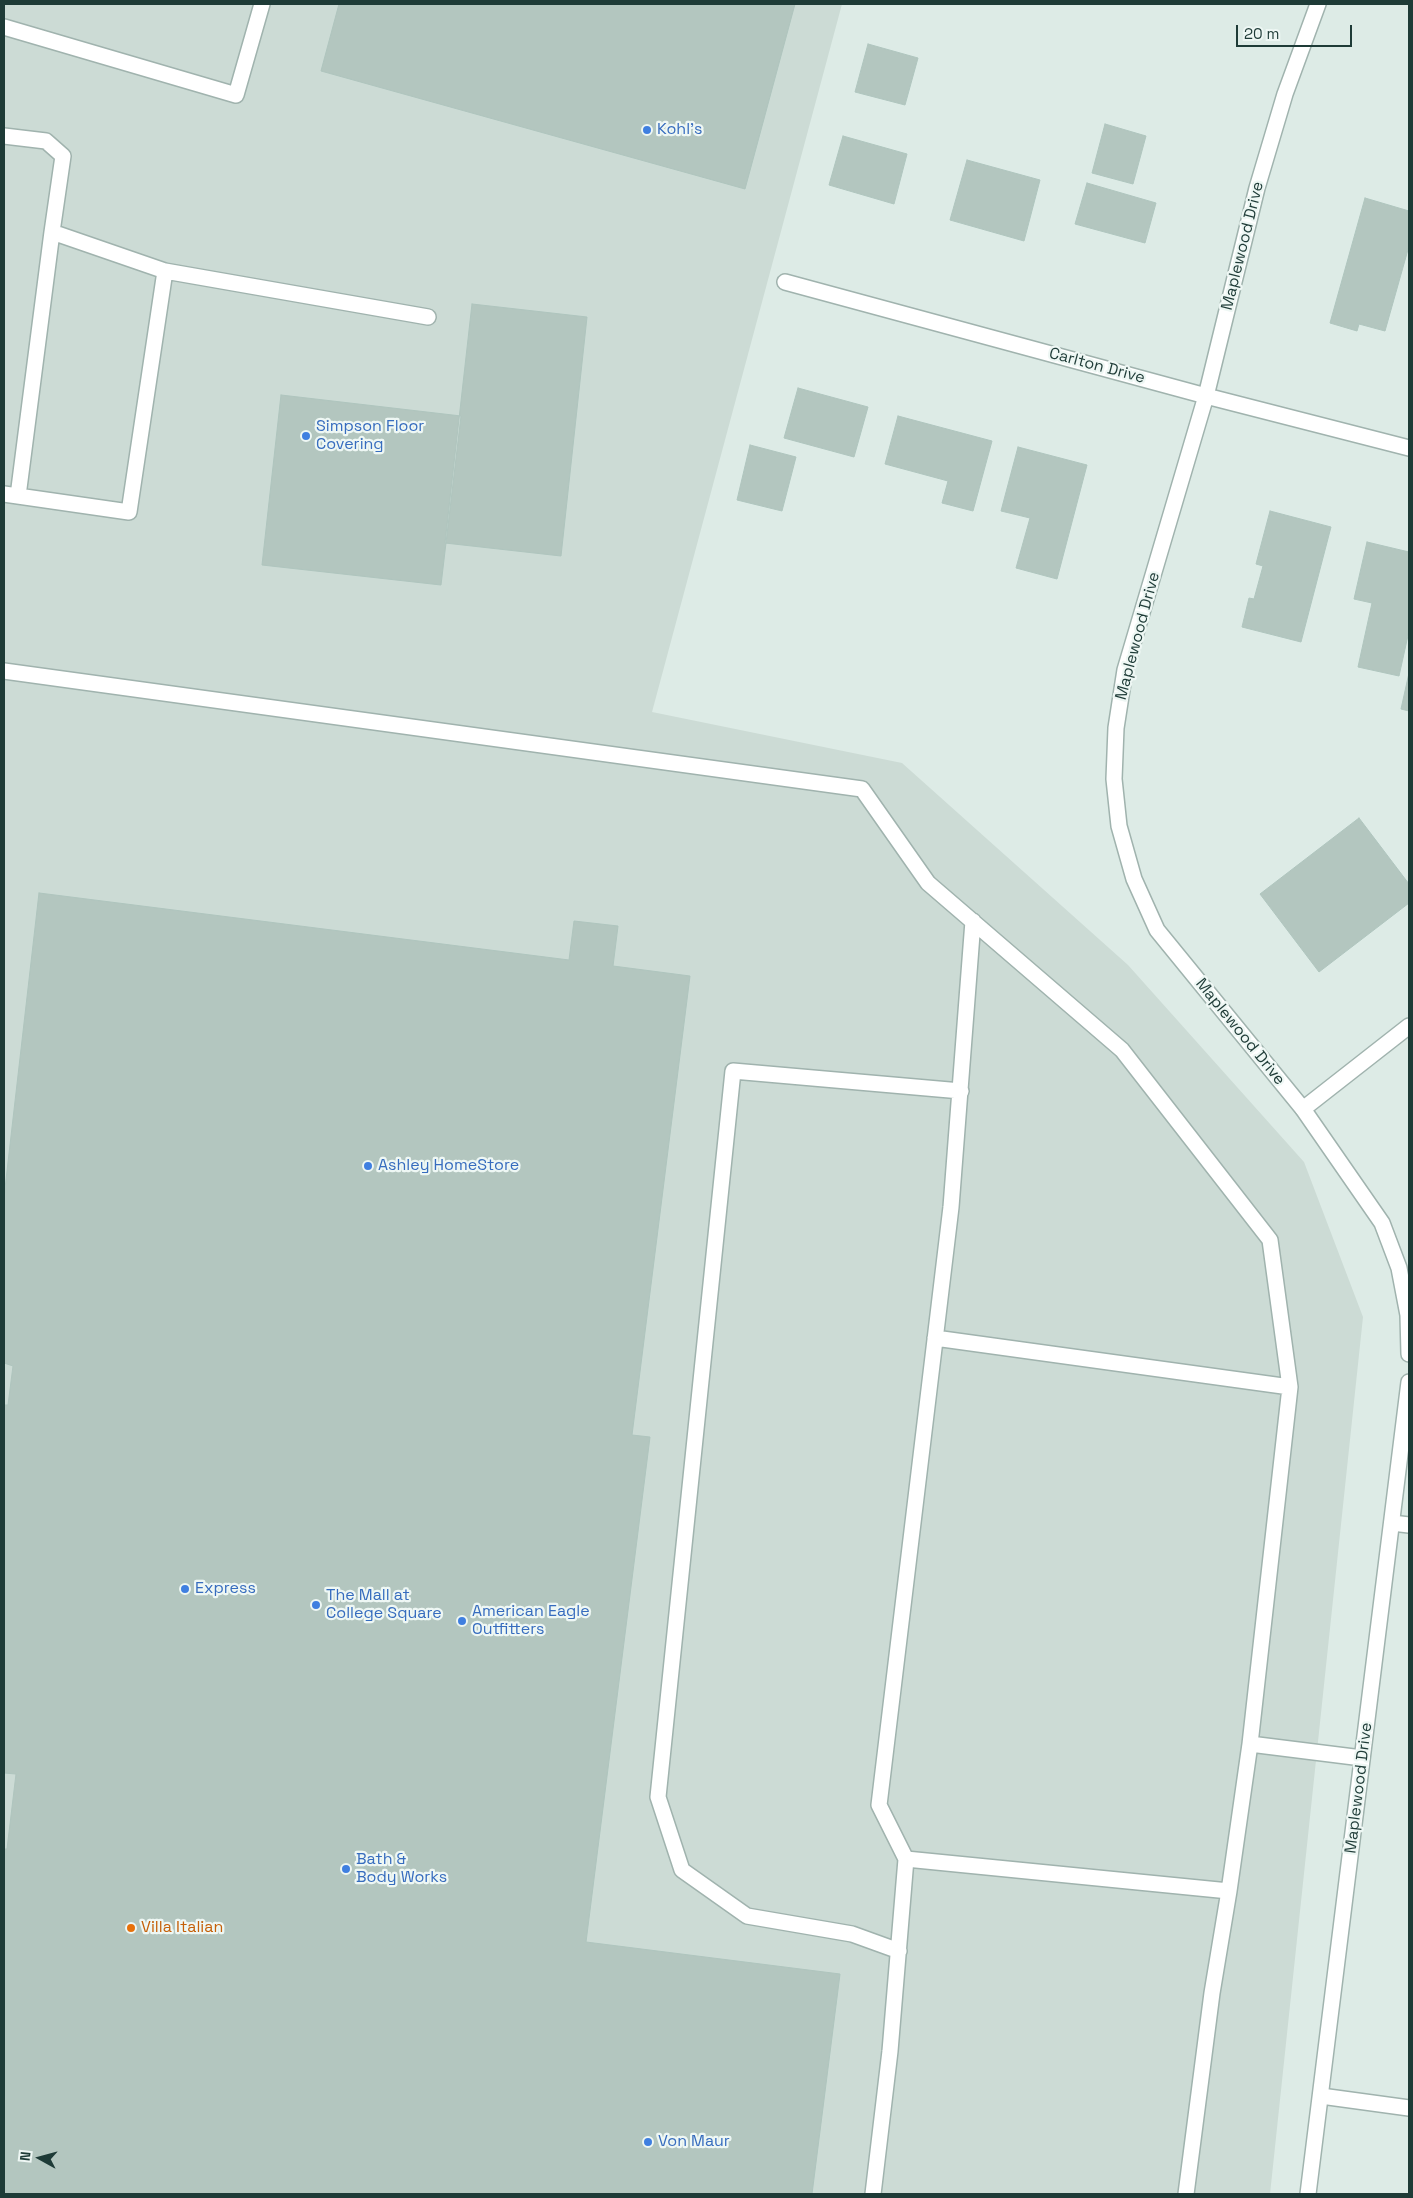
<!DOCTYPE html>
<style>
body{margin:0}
#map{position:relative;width:1413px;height:2198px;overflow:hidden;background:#ddebe6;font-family:"Space Grotesk",sans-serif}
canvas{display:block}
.frame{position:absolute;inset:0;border:5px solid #1e3b37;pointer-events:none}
.north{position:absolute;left:15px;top:2133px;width:50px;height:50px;-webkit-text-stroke:4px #eef7f4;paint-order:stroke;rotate:277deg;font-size:14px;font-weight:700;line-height:20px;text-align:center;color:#1e3b37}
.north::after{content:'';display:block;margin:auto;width:18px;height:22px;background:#1e3b37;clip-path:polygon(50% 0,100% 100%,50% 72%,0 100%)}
.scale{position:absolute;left:1236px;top:25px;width:116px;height:22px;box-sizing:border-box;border:2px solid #1e3b37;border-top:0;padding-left:6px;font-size:15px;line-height:18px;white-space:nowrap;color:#1e3b37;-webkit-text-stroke:4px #eef7f4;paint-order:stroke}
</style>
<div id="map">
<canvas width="1413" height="2198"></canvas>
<div class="frame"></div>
<div class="north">N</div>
<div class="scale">20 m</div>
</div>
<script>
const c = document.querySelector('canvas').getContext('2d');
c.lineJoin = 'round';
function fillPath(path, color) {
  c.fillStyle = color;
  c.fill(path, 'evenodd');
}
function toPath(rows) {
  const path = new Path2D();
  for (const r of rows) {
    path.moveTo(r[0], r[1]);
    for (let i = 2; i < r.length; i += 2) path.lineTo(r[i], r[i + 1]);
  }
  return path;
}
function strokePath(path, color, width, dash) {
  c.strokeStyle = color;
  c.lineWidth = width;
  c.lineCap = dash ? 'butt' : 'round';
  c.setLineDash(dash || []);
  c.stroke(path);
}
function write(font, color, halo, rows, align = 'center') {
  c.font = font + ' "Space Grotesk",sans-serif';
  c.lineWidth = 4.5;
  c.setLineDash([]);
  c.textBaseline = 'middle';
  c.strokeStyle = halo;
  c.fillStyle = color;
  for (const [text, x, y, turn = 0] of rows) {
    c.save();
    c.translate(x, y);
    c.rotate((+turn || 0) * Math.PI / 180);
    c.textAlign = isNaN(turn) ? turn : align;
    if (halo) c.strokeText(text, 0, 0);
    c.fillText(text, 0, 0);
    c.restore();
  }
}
fillPath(toPath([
 [4,4,842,4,652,712,902,763,1128,965,1304,1162,1363,1317,1270,2194,4,2194]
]), '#ccdbd5');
const building = toPath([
 [339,4,795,4,745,189,321,71,339,4],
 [868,44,918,58,905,105,855,92,868,44],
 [1105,124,1146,136,1133,184,1092,173,1105,124],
 [843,136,907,154,894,204,829,185,843,136],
 [967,160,1040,180,1024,241,950,220,967,160],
 [1087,183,1156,203,1145,243,1075,224,1087,183],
 [1365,198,1409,211,1409,246,1385,331,1359,324,1357,331,1330,323,1365,198],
 [472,304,587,317,561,556,445,543,472,304],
 [798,388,868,407,854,457,784,438,798,388],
 [281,395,461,416,441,585,262,565,281,395],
 [898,416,992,441,973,511,942,503,948,481,885,464,898,416],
 [750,445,796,457,782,511,737,500,750,445],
 [1018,447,1087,465,1057,579,1016,568,1030,518,1001,511,1018,447],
 [1270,511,1331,527,1301,642,1242,627,1249,598,1254,599,1263,566,1256,564,1270,511],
 [1367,542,1409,552,1409,631,1399,676,1358,667,1372,603,1354,599,1367,542],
 [1409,673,1409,711,1401,709,1409,673],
 [1359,818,1409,884,1409,903,1319,972,1260,894,1359,818],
 [39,893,569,960,574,921,618,926,613,966,690,976,632,1435,650,1437,586,1942,840,1974,812,2194,4,2194,4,1849,7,1849,16,1774,4,1773,4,1405,8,1405,13,1366,4,1363,4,1197,39,893]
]);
fillPath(building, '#b3c6bf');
strokePath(building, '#afc5be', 1);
const service = toPath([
 [4,27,236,95,262,4],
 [4,136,46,141,63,156,52,232,165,271,129,512,4,494],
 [165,271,428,317],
 [18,496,52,232],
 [4,671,862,789,928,883,1122,1050,1270,1240,1290,1387,1250,1744],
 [1303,1109,1409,1026],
 [935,1338,1290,1387],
 [1392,1523,1409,1525],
 [906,1859,1229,1891,1212,1993,1186,2194],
 [1229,1891,1250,1744,1362,1758],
 [899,1951,852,1934,747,1916,682,1870,658,1797,733,1071,961,1091],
 [1321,2096,1409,2108],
 [873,2194,890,2051,906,1859,879,1805,951,1207,973,921]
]);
const minor = toPath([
 [1318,4,1285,94,1257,188,1206,396,1125,670,1116,728,1114,779,1119,826,1134,879,1157,930,1303,1109,1382,1223,1399,1268,1408,1315,1409,1354],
 [785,282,1206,396,1409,448],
 [1308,2194,1409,1382]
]);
strokePath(service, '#a0b3ae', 18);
strokePath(minor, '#a0b3ae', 18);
strokePath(service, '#fff', 15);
strokePath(minor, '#fff', 15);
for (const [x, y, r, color] of [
 [647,130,5,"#3f7fe0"],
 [306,436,5,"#3f7fe0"],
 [368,1166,5,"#3f7fe0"],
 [185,1589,5,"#3f7fe0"],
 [316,1605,5,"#3f7fe0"],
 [462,1621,5,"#3f7fe0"],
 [346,1869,5,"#3f7fe0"],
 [131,1928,5,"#e8710a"],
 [648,2142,5,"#3f7fe0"]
]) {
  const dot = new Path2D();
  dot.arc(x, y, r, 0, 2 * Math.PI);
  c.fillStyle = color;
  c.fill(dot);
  strokePath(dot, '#eef7f4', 2);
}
write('16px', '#366cbe', '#eef7f4', [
 ["Kohl's",657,130],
 ["Simpson Floor",316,427],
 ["Covering",316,445],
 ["Ashley HomeStore",378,1166],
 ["Express",195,1589],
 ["The Mall at",326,1596],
 ["College Square",326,1614],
 ["American Eagle",472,1612],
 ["Outfitters",472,1630],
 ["Bath &",356,1860],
 ["Body Works",356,1878],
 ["Von Maur",658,2142]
], 'left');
write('16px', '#1e3b37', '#eef7f4', [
 ["Maplewood Drive",1243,246,-76],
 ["Carlton Drive",1097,366,15],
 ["Maplewood Drive",1138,636,-75],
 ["Maplewood Drive",1240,1032,51],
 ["Maplewood Drive",1359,1788,-83]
]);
write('16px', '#c56008', '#eef7f4', [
 ["Villa Italian",141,1928]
], 'left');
</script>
